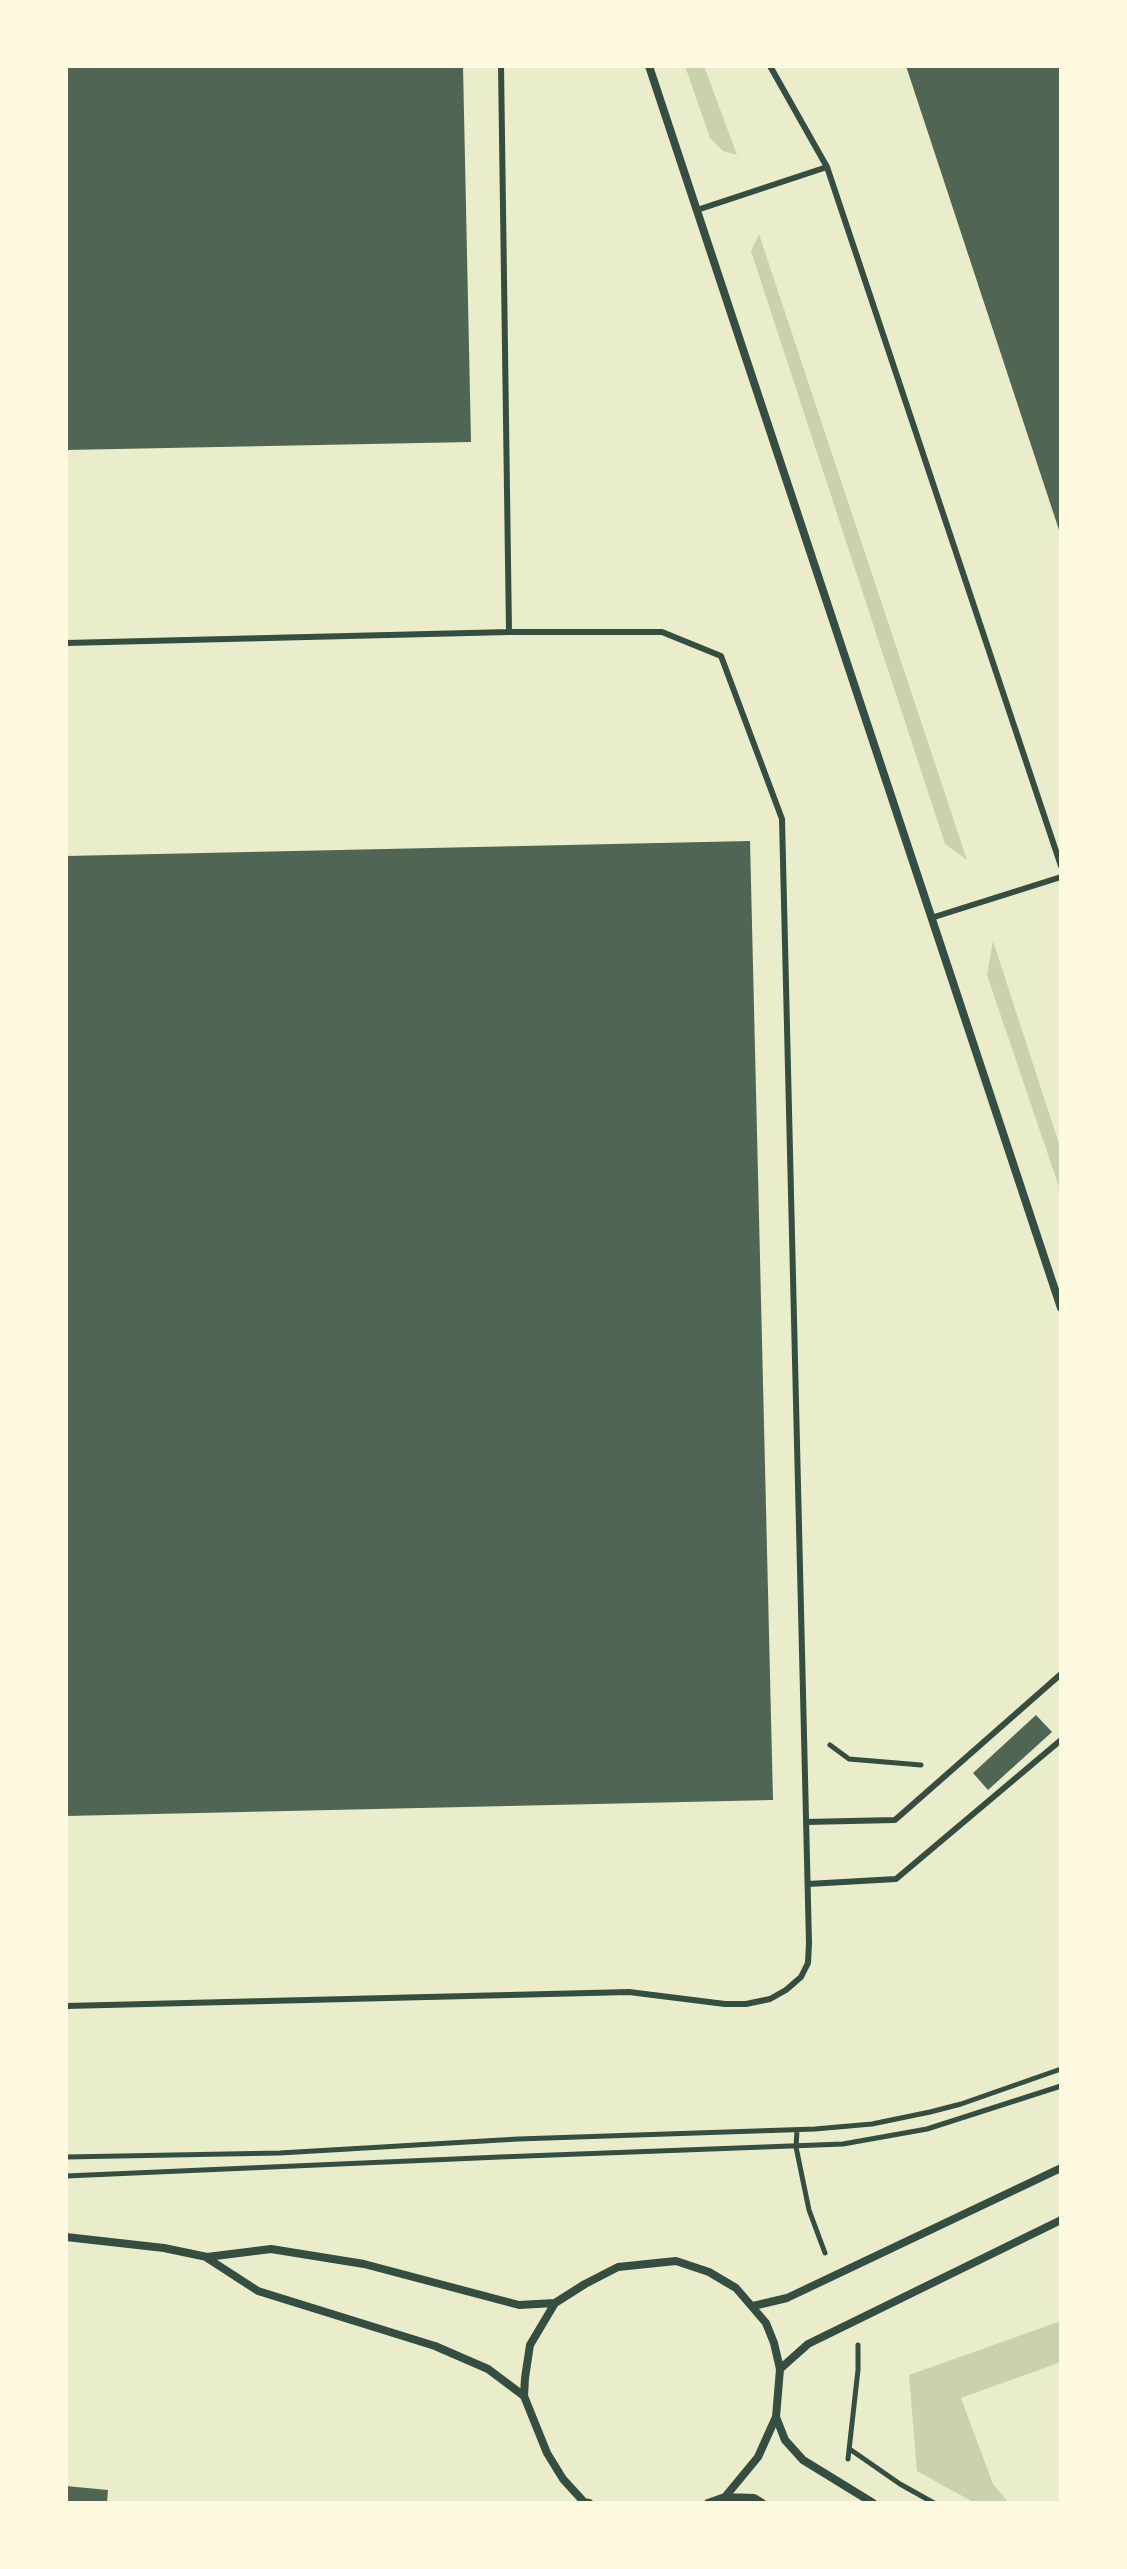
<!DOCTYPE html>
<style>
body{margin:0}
#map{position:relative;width:1127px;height:2569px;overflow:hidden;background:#e9edc9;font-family:Jost,sans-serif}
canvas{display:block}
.frame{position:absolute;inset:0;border:68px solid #fefae0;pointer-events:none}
</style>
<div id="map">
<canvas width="1127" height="2569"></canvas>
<div class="frame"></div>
</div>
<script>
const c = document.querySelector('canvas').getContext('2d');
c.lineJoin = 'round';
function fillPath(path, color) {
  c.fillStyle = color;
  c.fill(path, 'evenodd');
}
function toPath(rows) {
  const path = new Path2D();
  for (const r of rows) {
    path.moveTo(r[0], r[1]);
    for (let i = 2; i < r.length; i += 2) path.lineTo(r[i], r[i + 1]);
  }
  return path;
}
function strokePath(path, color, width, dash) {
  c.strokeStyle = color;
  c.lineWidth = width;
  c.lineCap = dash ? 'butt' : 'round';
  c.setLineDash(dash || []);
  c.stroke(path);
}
fillPath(toPath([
 [685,66,704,66,737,155,723,151,710,138],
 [759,234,967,860,945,844,751,251],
 [993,941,1061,1150,1061,1193,987,975],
 [1061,2321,1061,2362,961,2398,993,2484,1009,2503,975,2503,917,2471,909,2375]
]), '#cad2ad');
fillPath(toPath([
 [66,66,463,66,471,442,66,450],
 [906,66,1061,66,1061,533,1060,533],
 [750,841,773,1800,66,1816,66,856],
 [1036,1715,1052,1732,988,1790,973,1773],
 [66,2486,108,2490,107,2503,66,2503]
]), '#4f6655');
strokePath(toPath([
 [830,1745,849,1759,921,1765],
 [797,2130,796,2147,809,2210,825,2253],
 [66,2157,280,2153,518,2139,815,2129,872,2124,930,2112,961,2104,1061,2069],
 [66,2176,500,2157,843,2144,927,2129,1061,2086],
 [851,2450,900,2484,934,2503],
 [848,2459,858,2370,858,2345]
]), '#344e41', 5);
strokePath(toPath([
 [501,66,509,632],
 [770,66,827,167,1061,866],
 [697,210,827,167],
 [66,643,509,632,662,632,721,656,782,819,809,1943,808,1963,801,1977,786,1990,770,1999,746,2004,725,2004,629,1992,66,2006],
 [931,918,1061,877],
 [806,1822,895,1820,1061,1674],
 [808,1884,896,1879,1061,1740]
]), '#344e41', 6);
strokePath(toPath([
 [649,66,1061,1308],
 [66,2237,164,2248,207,2257,271,2249,364,2264,519,2305,555,2303],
 [207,2258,258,2291,435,2346,488,2369,524,2396],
 [753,2306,787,2298,1061,2168],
 [780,2369,808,2344,1061,2220],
 [776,2417,785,2440,803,2460,873,2503],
 [725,2497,754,2498,762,2503],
 [589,2503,584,2502,563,2479,547,2453,524,2396,525,2378,530,2345,555,2303,585,2284,618,2267,676,2261,709,2272,736,2288,766,2323,774,2343,780,2369,776,2417,758,2457,725,2497,708,2503]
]), '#344e41', 8);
</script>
